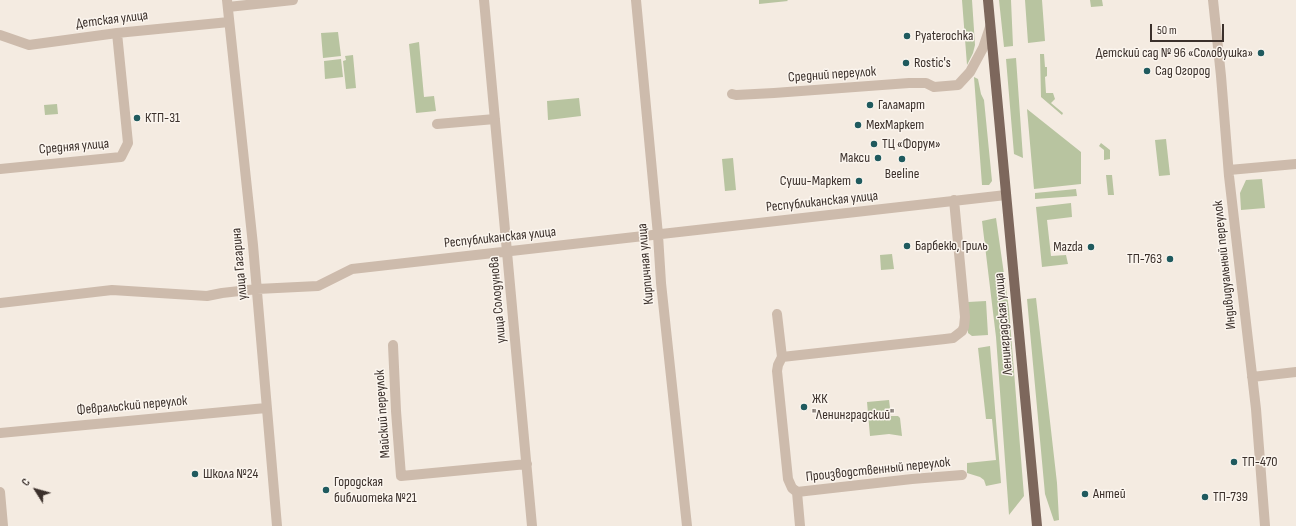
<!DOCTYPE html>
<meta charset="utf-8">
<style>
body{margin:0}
#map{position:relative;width:1296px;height:526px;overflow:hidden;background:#f4ebe1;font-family:"Sofia Sans Condensed",sans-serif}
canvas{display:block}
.north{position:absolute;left:16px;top:470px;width:40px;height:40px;-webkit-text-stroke:3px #fbf5ee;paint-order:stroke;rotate:307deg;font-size:11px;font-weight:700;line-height:16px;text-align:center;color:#3b302b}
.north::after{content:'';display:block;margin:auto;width:14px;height:18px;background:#3b302b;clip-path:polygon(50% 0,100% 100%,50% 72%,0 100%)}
.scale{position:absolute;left:1150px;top:24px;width:74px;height:18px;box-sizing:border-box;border:2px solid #3b302b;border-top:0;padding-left:5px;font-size:12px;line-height:14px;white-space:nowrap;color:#3b302b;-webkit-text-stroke:3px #fbf5ee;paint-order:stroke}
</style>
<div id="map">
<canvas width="1296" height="526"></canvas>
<div class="north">С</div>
<div class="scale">50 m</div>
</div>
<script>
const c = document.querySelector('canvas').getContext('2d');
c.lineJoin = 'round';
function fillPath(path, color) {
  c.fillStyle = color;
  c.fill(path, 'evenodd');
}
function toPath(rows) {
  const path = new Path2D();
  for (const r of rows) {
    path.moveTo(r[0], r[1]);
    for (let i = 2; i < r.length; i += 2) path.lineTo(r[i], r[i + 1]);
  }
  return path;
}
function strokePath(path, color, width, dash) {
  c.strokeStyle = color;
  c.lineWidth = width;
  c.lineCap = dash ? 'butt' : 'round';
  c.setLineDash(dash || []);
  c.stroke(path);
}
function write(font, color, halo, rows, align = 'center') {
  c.font = font + ' "Sofia Sans Condensed",sans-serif';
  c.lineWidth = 3;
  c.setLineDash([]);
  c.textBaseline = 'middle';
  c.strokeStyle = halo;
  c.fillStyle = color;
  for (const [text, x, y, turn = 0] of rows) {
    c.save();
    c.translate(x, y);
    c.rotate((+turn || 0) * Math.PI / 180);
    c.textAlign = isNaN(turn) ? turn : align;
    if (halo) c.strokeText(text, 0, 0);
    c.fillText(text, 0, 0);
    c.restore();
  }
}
fillPath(toPath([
 [759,0,787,0,788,1,759,4],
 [962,0,972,0,975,45,973,53,967,65],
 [999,0,1011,0,1013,46,1004,47],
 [1025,0,1042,0,1045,41,1028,43],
 [1090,0,1102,0,1103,6,1091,7],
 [338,32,341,56,323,58,321,33],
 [419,42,424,97,434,96,436,111,416,113,409,44],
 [1040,54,1044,54,1045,67,1047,67,1047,76,1045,77,1046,93,1053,93,1055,99,1051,103,1063,113,1062,115,1041,97],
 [353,55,356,88,346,89,343,61,346,60,345,56],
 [1016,58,1023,158,1014,154,1006,59],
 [341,59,343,77,325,79,324,61],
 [974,77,978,79,981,94,984,100,992,181,989,185,982,185],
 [579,98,581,116,548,120,547,101],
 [57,104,58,114,45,115,44,105],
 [1027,109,1081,152,1081,184,1034,189],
 [1166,139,1170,175,1159,176,1155,140],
 [1101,143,1110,150,1110,159,1104,160,1104,150,1099,146],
 [733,158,736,190,725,191,722,159],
 [1106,175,1112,175,1114,195,1108,195],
 [1262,179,1265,208,1241,210,1240,193,1246,180],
 [1076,189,1077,196,1035,199,1035,193],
 [1071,203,1072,217,1047,220,1051,256,1066,255,1068,264,1042,267,1036,207],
 [996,218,1009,309,1024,496,1009,515,996,337,982,221],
 [892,254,894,269,881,270,880,255],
 [1036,298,1057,483,1059,520,1054,521,1045,494,1027,299],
 [986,301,988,335,972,336,968,333,968,302],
 [990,346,1001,483,986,486,984,480,980,477,967,473,967,463,996,460,992,419,986,419,978,348],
 [889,400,891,416,898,416,900,418,902,436,889,434,870,436,867,402]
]), '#b8c4a0');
strokePath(toPath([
 [227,0,253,245,277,526],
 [484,0,532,526],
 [636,0,658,235,661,283,687,526],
 [1213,0,1221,76,1229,176,1256,409,1265,526],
 [228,7,293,0],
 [0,35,29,45,117,33,229,22],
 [732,94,736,95,774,93,909,83,926,83,934,87,958,85,970,72,983,48,990,27],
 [437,124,495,119],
 [0,169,121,157,128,143,117,33],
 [1229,170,1296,164],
 [0,303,112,290,207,296,222,293,257,289,318,286,352,269,1006,195],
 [777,314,782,357,778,365,777,371,788,479,792,488,797,492,800,526],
 [393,345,396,411,401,476,527,464],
 [782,357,945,339,953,338,962,331,964,327,965,317,954,200],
 [1252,377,1296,372],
 [0,433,266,408],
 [0,492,3,526],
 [797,492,912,479,962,475]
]), '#cdbbac', 10);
strokePath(toPath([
 [988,0,1037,526]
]), '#7d675c', 10);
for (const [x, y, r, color] of [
 [907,36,4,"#1f5a5e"],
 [1261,53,4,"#1f5a5e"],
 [906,63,4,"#1f5a5e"],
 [1147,71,4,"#1f5a5e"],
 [870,105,4,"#1f5a5e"],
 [137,118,4,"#1f5a5e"],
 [858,125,4,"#1f5a5e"],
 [874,144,4,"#1f5a5e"],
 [878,158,4,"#1f5a5e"],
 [902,159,4,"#1f5a5e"],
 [859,181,4,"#1f5a5e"],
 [907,246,4,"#1f5a5e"],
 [1091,247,4,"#1f5a5e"],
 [1170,259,4,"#1f5a5e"],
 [804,407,4,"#1f5a5e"],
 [1234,462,4,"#1f5a5e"],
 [195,474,4,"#1f5a5e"],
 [326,490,4,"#1f5a5e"],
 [1085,494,4,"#1f5a5e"],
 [1205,497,4,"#1f5a5e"]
]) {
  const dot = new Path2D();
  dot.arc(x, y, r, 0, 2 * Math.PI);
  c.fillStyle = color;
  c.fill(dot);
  strokePath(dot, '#fbf5ee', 1.5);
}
write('14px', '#3b302b', '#fbf5ee', [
 ["Детская улица",112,20,-7],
 ["Средний переулок",832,75,-4],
 ["Средняя улица",74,147,-5],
 ["Республиканская улица",822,202,-6],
 ["Республиканская улица",500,238,-6],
 ["улица Гагарина",240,264,-95],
 ["Кирпичная улица",646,264,-95],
 ["Индивидуальный переулок",1225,265,-96],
 ["улица Солодунова",498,300,-95],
 ["Ленинградская улица",1004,324,-95],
 ["Февральский переулок",132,406,-5],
 ["Майский переулок",383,414,-94],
 ["Производственный переулок",878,470,-6]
]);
write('14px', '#3b302b', '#fbf5ee', [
 ["Pyaterochka",915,36],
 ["Детский сад № 96 «Соловушка»",1253,53,"right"],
 ["Rostic's",914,63],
 ["Сад Огород",1155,71],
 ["Галамарт",878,105],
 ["КТП-31",145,118],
 ["МехМаркет",866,125],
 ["ТЦ «Форум»",882,144],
 ["Макси",870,158,"right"],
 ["Beeline",902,174,"center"],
 ["Суши-Маркет",851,181,"right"],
 ["Барбекю, Гриль",915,246],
 ["Mazda",1083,247,"right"],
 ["ТП-763",1162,259,"right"],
 ["ЖК",812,399],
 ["\"Ленинградский\"",812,415],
 ["ТП-470",1242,462],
 ["Школа №24",203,474],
 ["Городская",334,482],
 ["библиотека №21",334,498],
 ["Антей",1093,494],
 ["ТП-739",1213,497]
], 'left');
</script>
